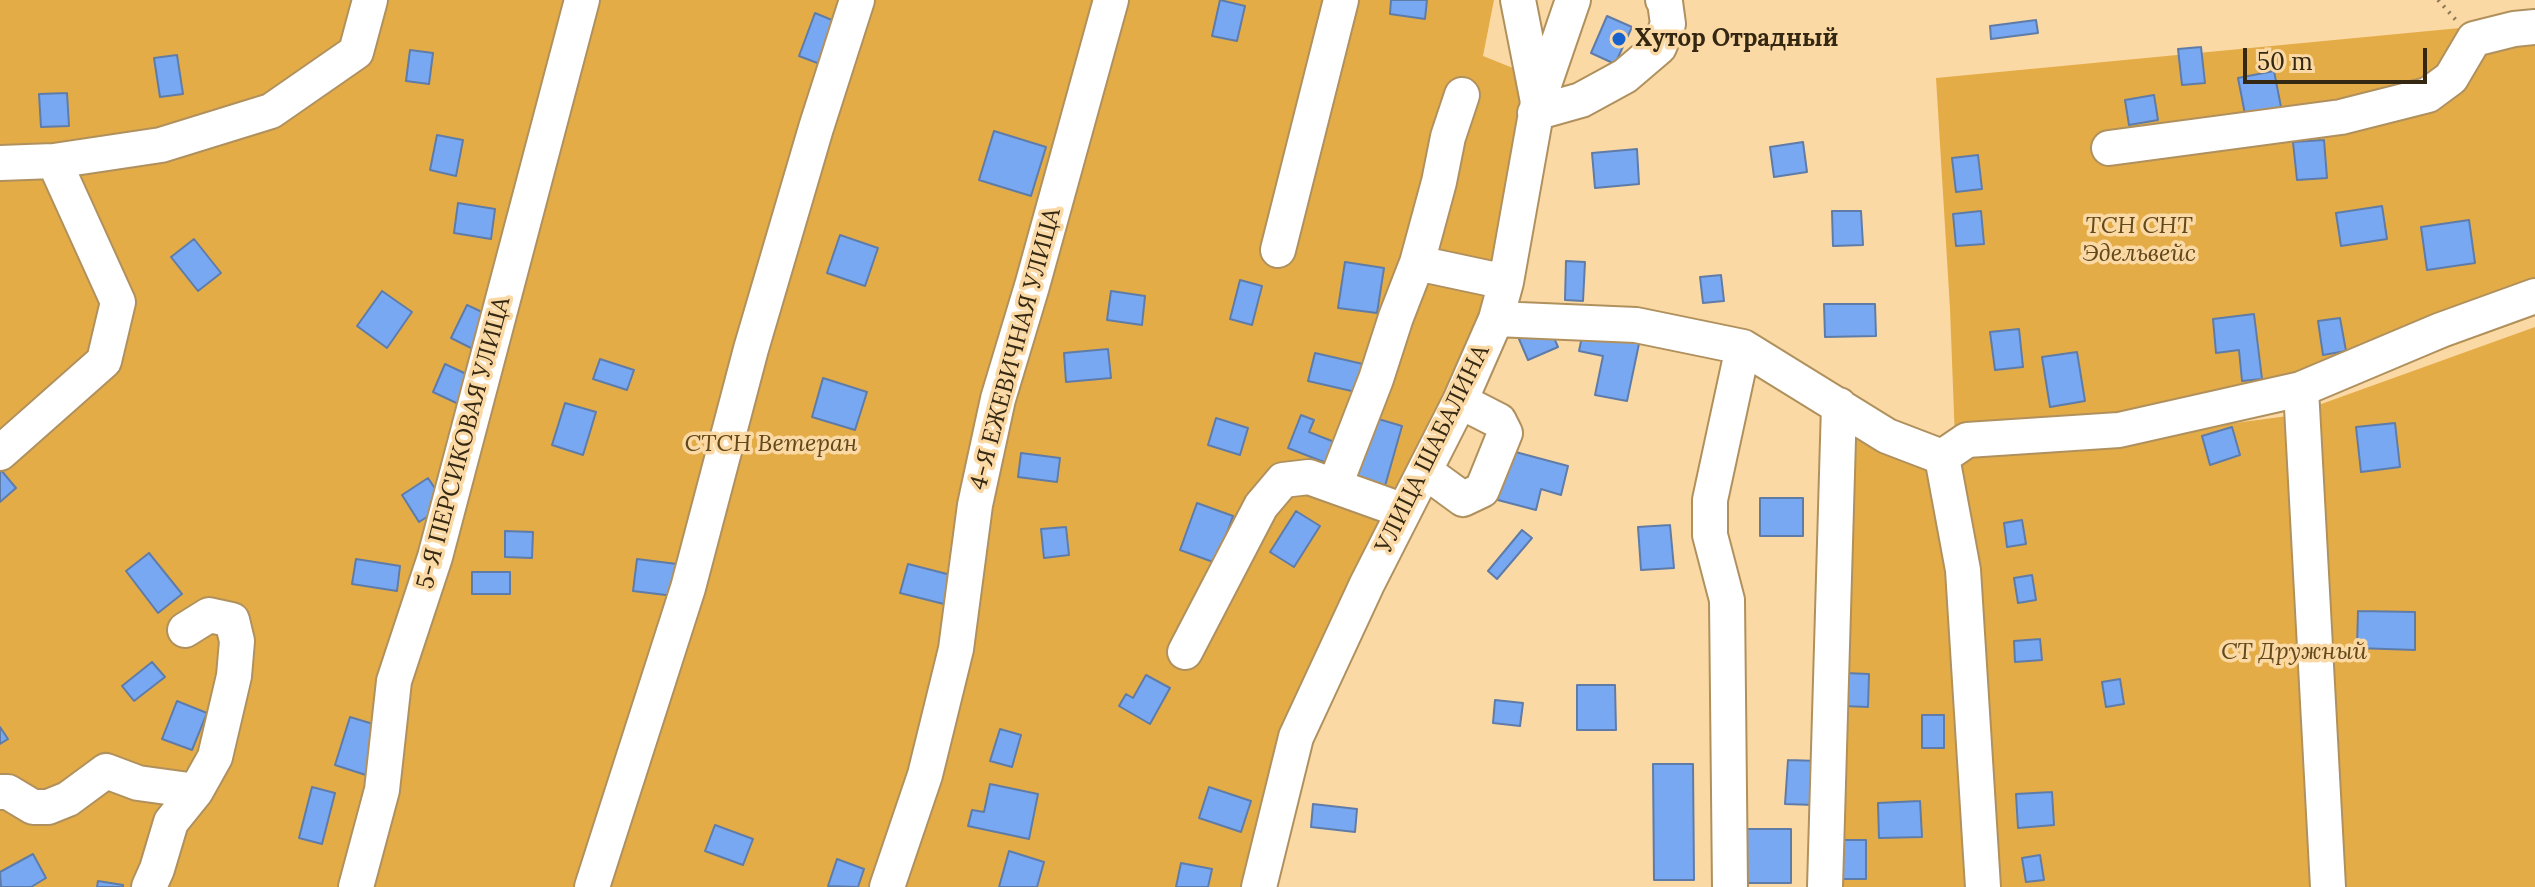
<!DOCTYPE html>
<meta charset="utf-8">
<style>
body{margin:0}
#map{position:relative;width:2535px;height:887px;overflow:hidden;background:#fbd9a5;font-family:Lora,serif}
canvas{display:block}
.scale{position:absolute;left:2243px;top:48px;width:184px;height:36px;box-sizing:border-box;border:4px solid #342813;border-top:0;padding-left:10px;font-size:24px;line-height:28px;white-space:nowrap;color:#342813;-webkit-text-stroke:6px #fbd9a5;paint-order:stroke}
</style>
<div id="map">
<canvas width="2535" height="887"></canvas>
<div class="scale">50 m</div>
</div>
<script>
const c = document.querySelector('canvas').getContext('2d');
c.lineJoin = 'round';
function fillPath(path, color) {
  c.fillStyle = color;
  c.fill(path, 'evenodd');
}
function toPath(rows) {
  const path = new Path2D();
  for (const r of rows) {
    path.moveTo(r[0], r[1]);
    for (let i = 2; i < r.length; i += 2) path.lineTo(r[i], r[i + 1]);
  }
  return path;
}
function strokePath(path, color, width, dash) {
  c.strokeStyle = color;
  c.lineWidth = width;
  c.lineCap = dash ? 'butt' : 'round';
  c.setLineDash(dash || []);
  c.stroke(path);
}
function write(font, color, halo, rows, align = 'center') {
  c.font = font + ' Lora,serif';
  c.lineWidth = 7;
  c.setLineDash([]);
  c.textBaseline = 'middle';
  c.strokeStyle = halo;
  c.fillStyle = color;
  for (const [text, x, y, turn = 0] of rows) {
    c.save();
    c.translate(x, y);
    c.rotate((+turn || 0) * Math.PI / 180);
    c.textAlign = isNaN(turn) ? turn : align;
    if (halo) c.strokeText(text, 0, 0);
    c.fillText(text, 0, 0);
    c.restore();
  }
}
fillPath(toPath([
 [0,0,1494,0,1483,56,1513,68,1541,107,1519,233,1305,735,1259,887,0,887],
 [2535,24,2535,316,2286,407,1955,440,1950,309,1936,78,2481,26],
 [2535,327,2535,887,1830,887,1846,420,1954,460,2288,416]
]), '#e4ac47');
const building = toPath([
 [1220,0,1245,6,1237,41,1212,36,1220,0],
 [1391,0,1427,0,1425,19,1390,14,1391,0],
 [815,13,844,25,828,67,799,56,815,13],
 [1607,16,1632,27,1615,64,1591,53,1607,16],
 [2036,20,2038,33,1991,39,1990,26,2036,20],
 [2201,47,2205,83,2182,85,2178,49,2201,47],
 [410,50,433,53,429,84,406,81,410,50],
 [177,55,183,94,160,97,154,58,177,55],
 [2274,71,2281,107,2245,114,2238,78,2274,71],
 [67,93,69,126,41,127,39,94,67,93],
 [2154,95,2158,120,2129,125,2125,100,2154,95],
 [994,131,1046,147,1031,196,979,180,994,131],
 [437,135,463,140,456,176,430,170,437,135],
 [2324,140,2327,178,2297,180,2293,142,2324,140],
 [1803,142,1807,172,1774,177,1770,147,1803,142],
 [1637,149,1639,184,1595,188,1592,153,1637,149],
 [1978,155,1982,189,1956,192,1952,158,1978,155],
 [458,203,495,209,491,239,454,233,458,203],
 [2382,206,2387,239,2341,246,2336,213,2382,206],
 [1832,211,1861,211,1863,245,1833,246,1832,211],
 [1981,211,1984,244,1956,246,1953,214,1981,211],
 [2469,220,2475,263,2427,270,2421,227,2469,220],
 [840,235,878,248,865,286,827,273,840,235],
 [194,239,221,273,198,291,171,257,194,239],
 [1566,261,1585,262,1583,301,1565,300,1566,261],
 [1345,262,1384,268,1377,313,1338,308,1345,262],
 [1721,275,1724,301,1703,303,1700,277,1721,275],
 [1240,280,1262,286,1252,325,1230,319,1240,280],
 [382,291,412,312,387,348,357,326,382,291],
 [1111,291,1145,296,1142,325,1107,320,1111,291],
 [1824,304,1875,304,1876,336,1825,337,1824,304],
 [467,305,495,318,479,352,451,338,467,305],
 [2254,314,2262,379,2242,381,2239,350,2216,353,2213,319,2254,314],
 [2340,318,2346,351,2323,355,2318,321,2340,318],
 [1549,326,1558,347,1528,360,1519,339,1549,326],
 [1584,327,1640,339,1627,401,1595,395,1603,356,1579,351,1584,327],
 [2019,329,2023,367,1995,370,1990,332,2019,329],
 [1108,349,1111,378,1066,382,1064,353,1108,349],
 [2077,352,2085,401,2050,407,2042,357,2077,352],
 [1315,353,1363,364,1356,392,1308,381,1315,353],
 [600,359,634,370,627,390,593,379,600,359],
 [445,364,477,379,465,407,433,392,445,364],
 [823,378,867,392,855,430,812,417,823,378],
 [565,403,596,412,583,455,552,445,565,403],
 [1301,415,1314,420,1309,432,1337,443,1329,464,1288,448,1301,415],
 [1368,416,1402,426,1385,486,1350,476,1368,416],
 [1216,418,1248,428,1240,455,1208,445,1216,418],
 [2395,423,2400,467,2361,472,2356,427,2395,423],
 [2232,427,2240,455,2210,465,2202,436,2232,427],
 [1508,450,1568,466,1561,495,1541,489,1536,510,1494,499,1508,450],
 [1021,453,1060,458,1057,482,1018,477,1021,453],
 [0,469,16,488,0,502,0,469],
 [428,478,446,505,419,522,402,495,428,478],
 [1760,498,1803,498,1803,536,1760,536,1760,498],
 [1197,503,1233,516,1216,563,1180,550,1197,503],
 [1296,511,1320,526,1294,567,1270,552,1296,511],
 [2022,520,2026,544,2007,547,2004,523,2022,520],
 [1670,525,1674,568,1641,570,1638,527,1670,525],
 [1066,527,1069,555,1044,558,1041,529,1066,527],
 [1522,530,1532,538,1497,579,1488,571,1522,530],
 [505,531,533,532,532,558,505,557,505,531],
 [149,553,182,594,158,613,126,571,149,553],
 [356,559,400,566,397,591,352,584,356,559],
 [637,559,677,564,674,596,633,591,637,559],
 [908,564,951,575,944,604,900,593,908,564],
 [472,572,510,572,510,594,472,594,472,572],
 [2032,575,2036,600,2018,603,2014,578,2032,575],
 [2358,611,2415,612,2415,650,2357,648,2358,611],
 [2040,639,2042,660,2015,662,2014,641,2040,639],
 [152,662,165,677,134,701,122,686,152,662],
 [1845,673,1869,674,1868,707,1844,706,1845,673],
 [1146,675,1170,688,1150,724,1119,706,1126,694,1133,698,1146,675],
 [2120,679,2124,704,2106,707,2102,682,2120,679],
 [1577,685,1615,685,1616,730,1577,730,1577,685],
 [1495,700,1523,703,1520,726,1493,723,1495,700],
 [177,701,207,713,192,750,162,739,177,701],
 [1922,715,1944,715,1944,748,1922,748,1922,715],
 [350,717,383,727,369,776,335,765,350,717],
 [0,727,8,739,0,744,0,727],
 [1000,729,1021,735,1012,767,990,761,1000,729],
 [1788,760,1818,761,1815,805,1785,804,1788,760],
 [1653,764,1693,764,1694,880,1654,880,1653,764],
 [990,784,1038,794,1029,839,968,826,972,810,984,812,990,784],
 [312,787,335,793,322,844,299,838,312,787],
 [1209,787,1251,801,1241,832,1199,818,1209,787],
 [2052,792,2054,825,2018,828,2016,794,2052,792],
 [1920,801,1922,837,1879,838,1878,803,1920,801],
 [1313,804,1357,809,1355,832,1311,827,1313,804],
 [715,825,753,839,743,865,705,851,715,825],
 [1744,829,1791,829,1791,883,1745,883,1744,829],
 [1840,840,1866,840,1866,879,1840,879,1840,840],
 [1009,851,1044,862,1037,887,999,887,1009,851],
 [33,854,46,878,31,887,1,887,0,872,33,854],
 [2040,855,2044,880,2026,882,2022,858,2040,855],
 [837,859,864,869,858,887,828,886,837,859],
 [1181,863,1212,869,1208,887,1176,887,1181,863],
 [98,881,123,885,123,887,97,887,98,881]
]);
fillPath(building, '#79a8f2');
strokePath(building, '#5f7ca8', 2);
const minor = toPath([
 [1518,0,1538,102],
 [1535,113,1581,100,1625,76,1659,47,1668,24,1665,2,1663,0],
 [2109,148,2341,117,2428,95,2451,78,2474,39,2514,29,2535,27],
 [0,163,54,161,161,145,271,111,356,52,370,0],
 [1278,250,1341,0],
 [1417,263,1506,282],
 [1496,319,1636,325,1743,347,1887,436,1942,457,1967,440,2119,430,2301,389,2441,330,2535,296],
 [2301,389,2328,887],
 [0,453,104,361,118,302,54,161],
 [1942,457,1963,570,1983,887],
 [1426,472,1463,499,1482,490,1505,433,1499,421,1460,401],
 [1335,485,1376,379,1396,317,1417,263,1439,182,1448,137,1462,95],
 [185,630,209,615,232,620,237,641,234,676,215,757,196,791],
 [1185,652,1261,506,1283,480,1309,477,1404,511],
 [0,792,8,792,33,807,48,807,68,799,106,771,138,783,196,791,171,822,157,869,149,887],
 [356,887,382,790,394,681,435,557,582,0],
 [592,887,688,588,751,349,816,128,857,0],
 [887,887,925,775,956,649,975,505,998,399,1032,286,1111,0],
 [1259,887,1296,737,1367,584,1460,401,1496,319,1506,282,1538,102,1573,0],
 [1730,887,1727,600,1710,535,1710,500,1743,347],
 [1825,887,1839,405]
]);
strokePath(minor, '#b0915e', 38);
strokePath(toPath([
 [2438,0,2456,20]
]), '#8e7855', 4, [2, 6]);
strokePath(minor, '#fff', 34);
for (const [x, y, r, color] of [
 [1619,39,8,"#1862cd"]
]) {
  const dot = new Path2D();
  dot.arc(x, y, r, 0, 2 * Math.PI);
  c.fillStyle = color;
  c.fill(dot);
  strokePath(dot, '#fbd9a5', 3);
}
write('bold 24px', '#342813', '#fbd9a5', [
 ["Хутор Отрадный",1635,39]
], 'left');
write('italic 24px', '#62481a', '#fbd9a5', [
 ["ТСН СНТ",2139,226],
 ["Эдельвейс",2139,254],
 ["СТСН Ветеран",771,444],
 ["СТ Дружный",2294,652]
]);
write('24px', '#342813', '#fbd9a5', [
 ["4-Я ЕЖЕВИЧНАЯ УЛИЦА",1016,349,-75],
 ["5-Я ПЕРСИКОВАЯ УЛИЦА",464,443,-75],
 ["УЛИЦА ШАБАЛИНА",1433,449,-64]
]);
</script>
